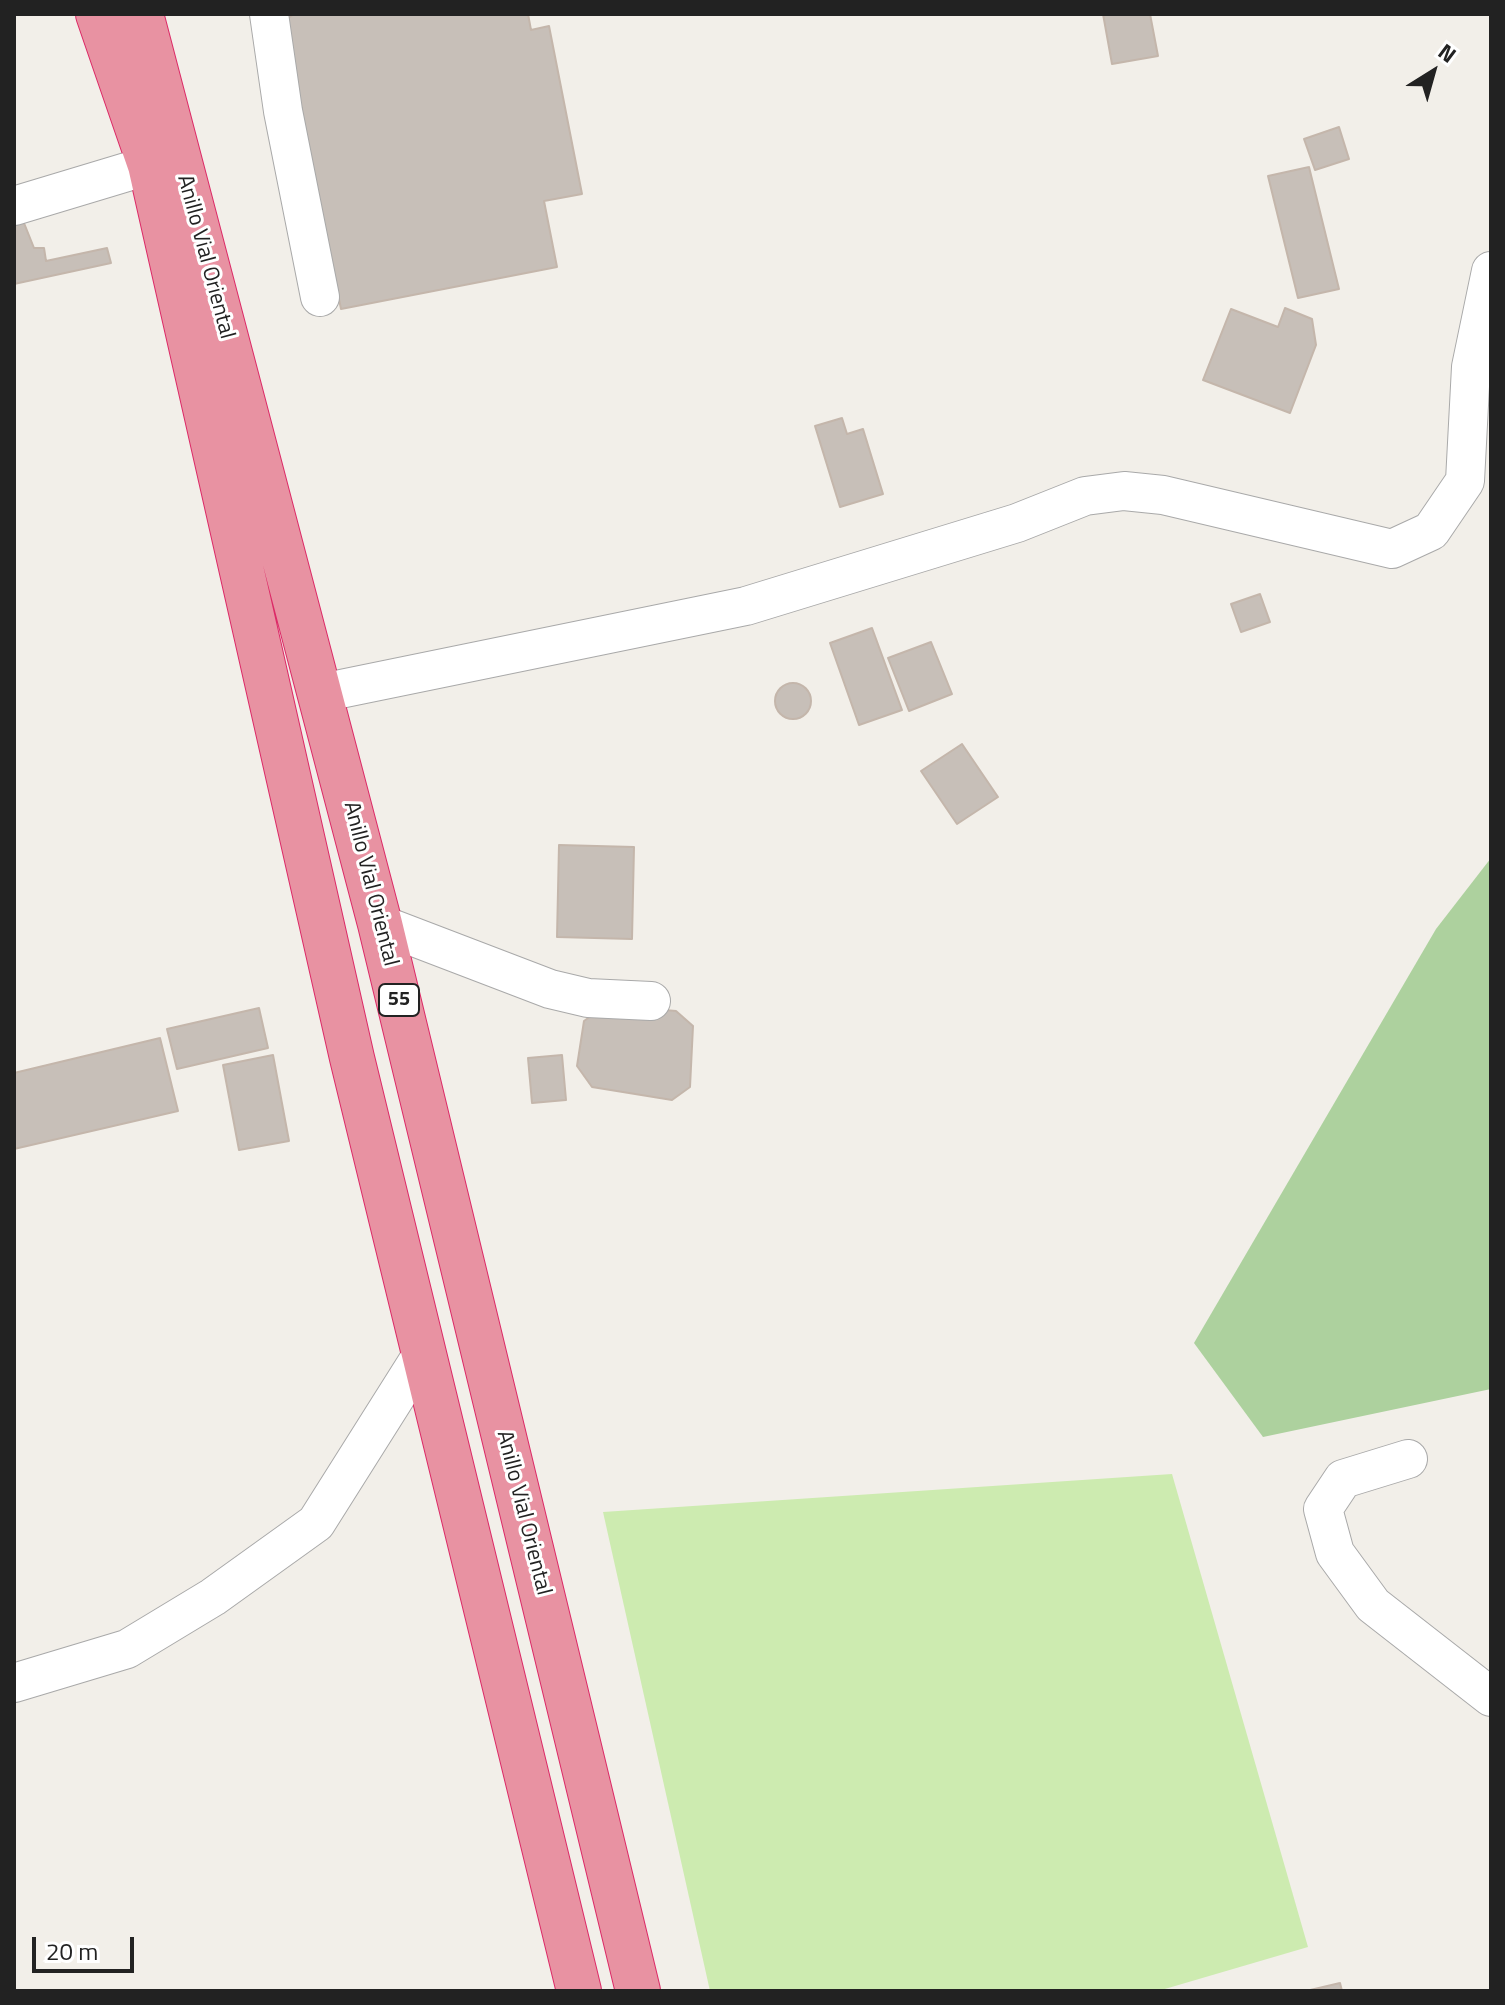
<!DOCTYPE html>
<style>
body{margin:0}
#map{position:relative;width:1505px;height:2005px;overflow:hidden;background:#f2efe9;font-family:"Titillium Web",sans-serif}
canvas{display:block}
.frame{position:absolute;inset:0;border:16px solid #222;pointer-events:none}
.north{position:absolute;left:1393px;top:32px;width:80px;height:80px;-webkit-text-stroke:6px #fff;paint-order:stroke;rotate:37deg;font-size:22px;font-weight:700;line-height:32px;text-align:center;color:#222}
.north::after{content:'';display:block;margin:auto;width:28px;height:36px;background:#222;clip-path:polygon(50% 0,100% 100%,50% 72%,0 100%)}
.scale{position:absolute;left:32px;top:1937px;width:102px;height:36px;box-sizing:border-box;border:4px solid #222;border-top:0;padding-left:10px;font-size:24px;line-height:28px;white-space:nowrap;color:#222;-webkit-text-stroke:6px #fff;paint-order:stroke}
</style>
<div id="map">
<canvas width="1505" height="2005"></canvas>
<div class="frame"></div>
<div class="north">N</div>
<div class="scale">20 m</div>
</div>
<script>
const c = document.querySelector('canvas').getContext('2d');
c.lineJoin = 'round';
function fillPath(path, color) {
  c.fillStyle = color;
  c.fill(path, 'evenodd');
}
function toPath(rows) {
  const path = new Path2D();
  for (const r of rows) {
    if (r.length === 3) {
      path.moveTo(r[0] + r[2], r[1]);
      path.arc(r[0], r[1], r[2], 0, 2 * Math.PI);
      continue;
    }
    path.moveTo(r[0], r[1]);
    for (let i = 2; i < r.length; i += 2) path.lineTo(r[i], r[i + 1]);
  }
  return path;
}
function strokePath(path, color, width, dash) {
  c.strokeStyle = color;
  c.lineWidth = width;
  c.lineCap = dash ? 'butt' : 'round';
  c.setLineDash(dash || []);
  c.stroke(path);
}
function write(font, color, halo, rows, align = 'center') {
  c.font = font + ' "Titillium Web",sans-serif';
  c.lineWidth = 6;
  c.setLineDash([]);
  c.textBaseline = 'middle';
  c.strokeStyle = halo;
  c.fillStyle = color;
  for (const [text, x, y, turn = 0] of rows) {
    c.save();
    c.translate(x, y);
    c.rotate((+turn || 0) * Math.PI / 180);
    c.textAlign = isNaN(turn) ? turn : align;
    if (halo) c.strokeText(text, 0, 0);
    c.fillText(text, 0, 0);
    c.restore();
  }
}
fillPath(toPath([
 [1172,1474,1308,1947,1158,1991,710,1991,603,1512]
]), '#cdebb0');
fillPath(toPath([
 [1491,858,1491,1389,1263,1437,1194,1343,1436,929]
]), '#add19e');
const building = toPath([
 [294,14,528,14,531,30,549,26,582,194,544,201,557,267,341,309,284,21,294,14],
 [1103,14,1150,14,1158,56,1112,64,1103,14],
 [1339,127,1349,159,1315,170,1304,139,1339,127],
 [1309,167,1339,289,1298,298,1268,176,1309,167],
 [22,218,34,248,44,248,46,261,107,248,111,263,14,284,14,223,22,218],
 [1285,308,1312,319,1316,345,1290,413,1203,380,1231,309,1278,327,1285,308],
 [842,418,847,434,863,429,883,494,840,507,815,426,842,418],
 [1260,594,1270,622,1241,632,1231,604,1260,594],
 [872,628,902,710,859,725,830,643,872,628],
 [931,642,952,694,909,711,888,658,931,642],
 [793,701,18],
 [962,744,998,797,957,824,921,771,962,744],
 [559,845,634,847,632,939,557,937,559,845],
 [606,1005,676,1011,693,1026,690,1087,672,1100,592,1087,577,1066,584,1021,606,1005],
 [259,1008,268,1048,177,1069,167,1029,259,1008],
 [160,1038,178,1111,14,1149,14,1073,160,1038],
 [273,1055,289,1141,239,1150,223,1065,273,1055],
 [562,1055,566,1100,532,1103,528,1058,562,1055],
 [1340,1983,1342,1991,1306,1991,1340,1983]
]);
fillPath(building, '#c7bfb8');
strokePath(building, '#c4b6ab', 2);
const minor = toPath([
 [269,14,283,111,320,297],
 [14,206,150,165],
 [321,693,746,606,1017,523,1085,496,1124,491,1163,495,1392,549,1431,531,1465,481,1471,367,1491,271],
 [380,924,550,989,588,998,651,1001],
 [1408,1459,1343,1479,1323,1509,1335,1553,1373,1605,1491,1697],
 [14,1683,127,1649,213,1597,316,1523,422,1355]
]);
const highway = toPath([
 [98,14,150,165,352,1058,579,1991],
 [141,14,380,924,638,1991]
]);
strokePath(minor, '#a9a9a9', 40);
strokePath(highway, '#dc2a67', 46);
strokePath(minor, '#fff', 38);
strokePath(highway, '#e892a2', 44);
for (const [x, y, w] of [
 [399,1000,40]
]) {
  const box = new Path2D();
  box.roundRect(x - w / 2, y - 16, w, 32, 6);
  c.fillStyle = '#fff';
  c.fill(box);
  strokePath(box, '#222', 2);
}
write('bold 20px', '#222', null, [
 ["55",399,1000]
]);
write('22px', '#222', '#fff', [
 ["Anillo Vial Oriental",205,257,75],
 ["Anillo Vial Oriental",370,884,76],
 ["Anillo Vial Oriental",523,1513,76]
]);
</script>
